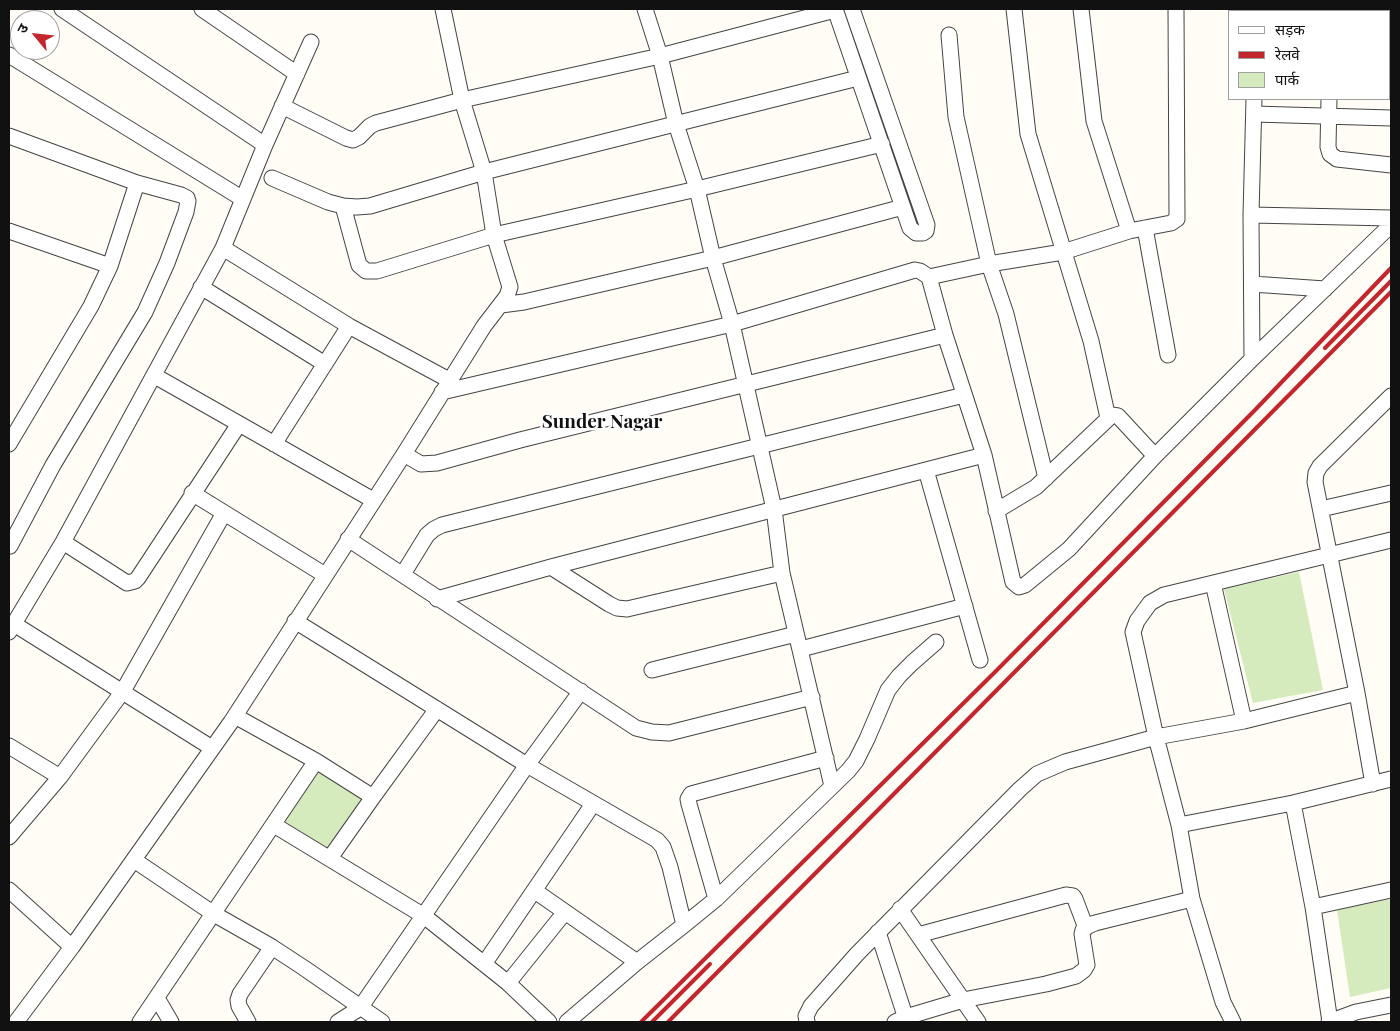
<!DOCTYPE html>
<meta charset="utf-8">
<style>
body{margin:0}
#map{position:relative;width:1400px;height:1031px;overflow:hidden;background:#fffdf5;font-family:"Playfair Display","Noto Sans Devanagari",serif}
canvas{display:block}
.frame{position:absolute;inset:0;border:10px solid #111;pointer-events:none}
.legend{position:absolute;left:1228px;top:10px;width:162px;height:90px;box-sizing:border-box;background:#fff;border:1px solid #a0a0a0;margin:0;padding:6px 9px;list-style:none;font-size:15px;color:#111}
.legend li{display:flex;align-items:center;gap:10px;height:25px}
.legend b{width:25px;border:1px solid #a0a0a0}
.north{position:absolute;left:10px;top:10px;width:50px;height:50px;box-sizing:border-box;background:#fff;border:1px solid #a0a0a0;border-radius:50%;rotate:298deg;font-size:14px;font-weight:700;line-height:20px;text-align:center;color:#111}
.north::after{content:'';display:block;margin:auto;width:18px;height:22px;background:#c4262e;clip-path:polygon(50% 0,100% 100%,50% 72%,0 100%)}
</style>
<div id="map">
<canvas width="1400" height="1031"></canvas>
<div class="frame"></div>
<ul class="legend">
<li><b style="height:6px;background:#fff"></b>सड़क</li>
<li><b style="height:6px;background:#c4262e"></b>रेलवे</li>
<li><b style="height:14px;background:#d5ebbd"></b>पार्क</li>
</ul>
<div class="north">उ</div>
</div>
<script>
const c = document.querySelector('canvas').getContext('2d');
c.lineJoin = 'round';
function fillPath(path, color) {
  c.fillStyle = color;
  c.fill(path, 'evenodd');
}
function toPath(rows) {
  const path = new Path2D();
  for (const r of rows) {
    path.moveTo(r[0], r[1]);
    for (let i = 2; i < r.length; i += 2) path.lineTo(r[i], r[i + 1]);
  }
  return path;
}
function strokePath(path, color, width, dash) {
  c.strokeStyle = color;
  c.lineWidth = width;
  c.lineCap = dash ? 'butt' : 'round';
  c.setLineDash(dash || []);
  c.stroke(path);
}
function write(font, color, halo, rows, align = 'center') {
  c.font = font + ' "Playfair Display",serif';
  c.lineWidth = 5;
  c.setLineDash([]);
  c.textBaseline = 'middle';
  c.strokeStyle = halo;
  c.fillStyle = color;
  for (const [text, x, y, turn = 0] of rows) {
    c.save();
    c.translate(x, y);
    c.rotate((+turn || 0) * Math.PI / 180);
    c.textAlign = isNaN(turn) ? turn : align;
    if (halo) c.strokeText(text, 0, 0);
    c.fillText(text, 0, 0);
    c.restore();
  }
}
fillPath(toPath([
 [1299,572,1323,690,1253,703,1224,589],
 [317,766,367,796,329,852,281,819],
 [1391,899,1391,988,1350,997,1337,910]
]), '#d5ebbd');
const minor = toPath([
 [62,9,265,145],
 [202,9,297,74],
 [645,9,660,56,676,124,697,189,713,258,732,324,774,509,782,573,832,786],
 [835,9,910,228,916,233,923,233,926,231,927,225,852,9],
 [1014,9,1028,134,1091,341,1108,418],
 [1081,9,1094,121,1129,231],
 [1256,11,1256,9],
 [1332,11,1332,9],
 [949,35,956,117,989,264,1006,314,1046,478],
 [9,55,243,199],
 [1389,74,1391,74],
 [1329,99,1328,147,1330,154,1337,159,1391,165],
 [282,106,346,138,353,140,359,137,370,126,376,123,462,100,660,56,835,10],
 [1254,114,1391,118],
 [9,136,137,183,110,266],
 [272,178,328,202,343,206,357,207,370,206,484,172,858,78],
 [343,206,359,265,366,271,377,271,494,235,697,189,882,144],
 [1251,215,1391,218],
 [1145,228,1168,355],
 [9,231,110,266,91,306,9,444],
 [223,248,349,326,449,380],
 [929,277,989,264,1063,252,1129,231,1171,223,1177,219,1176,9],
 [1252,284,1325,289],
 [201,287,325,364],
 [501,305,524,302,713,258,903,207],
 [1252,359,1251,215,1254,99],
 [155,376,373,500],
 [442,392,732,324,915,270,920,271,929,277,945,335,984,455,1013,582,1019,587,1025,585,1069,549,1155,456,1252,359,1391,225],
 [274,444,349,326],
 [404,454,421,464,437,463,520,440,945,335],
 [926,470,980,660],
 [192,493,325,575],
 [1321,509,1391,493],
 [996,511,1036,487,1112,415,1118,416,1155,456],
 [348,539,636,728,652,732,669,733,812,697],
 [63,542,127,583,135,581,138,578,239,424],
 [10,546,53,465,145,312,167,263,186,212,188,201,187,198,181,195,137,183],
 [551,567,609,604,617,608,627,609,782,573],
 [403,574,427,535,434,529,442,525,964,395],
 [1213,583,1244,721],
 [437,599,551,567,984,455],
 [295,621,527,765,657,840,663,847,670,867,684,925],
 [14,624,212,748],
 [9,632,63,542,223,248,265,145,311,42],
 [801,649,965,606],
 [652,670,796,634],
 [235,716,316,761,373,797],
 [9,746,60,777],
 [1373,784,1357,693,1315,482,1316,473,1320,466,1391,396],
 [1293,803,1313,907,1330,1022],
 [274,825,424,916,508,983,549,1022],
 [1179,825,1293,803,1391,779],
 [9,837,60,777,123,691,224,513],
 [330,858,373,797,437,709],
 [134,860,214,914,272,947,304,968,382,1022],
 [9,890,72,947],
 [535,891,637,962],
 [716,899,689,804,688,799,691,794,826,758],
 [1313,907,1391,890],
 [900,909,978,1022],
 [878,932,907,1022],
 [918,935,1066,895,1073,896,1075,899,1086,928],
 [484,964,593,804],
 [508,983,565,912],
 [157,998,171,1022],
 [16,1022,72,947,231,722,404,454,484,326,507,296,510,287,494,235,484,172,462,100,443,9],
 [140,1022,316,761],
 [248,1022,239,1006,238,1000,240,994,272,947],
 [338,1022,360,1008,527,765,581,691],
 [567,1022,637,962,684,925,716,899,848,771,856,761,867,739,888,690,899,676,912,663,936,642],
 [807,1022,806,1016,811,1006,857,954,1020,789,1037,774,1065,762,1156,737,1244,721,1357,693],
 [895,1022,906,1017,963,1000,1046,984,1076,976,1084,970,1087,965,1082,934,1083,930,1088,926,1095,923,1192,899],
 [1233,1022,1223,1002,1192,899,1179,825,1156,737,1133,632,1137,621,1150,603,1164,595,1391,540],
 [1329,1022,1356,1012,1391,1005]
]);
strokePath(minor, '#444', 17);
strokePath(minor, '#fff', 15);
strokePath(toPath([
 [1325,348,1391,281],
 [641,1022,994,673,1255,410,1391,268],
 [652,1022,710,964],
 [668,1022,1391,292]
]), '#c4262e', 4);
write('bold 19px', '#111', '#fff', [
 ["Sunder Nagar",602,422]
]);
</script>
